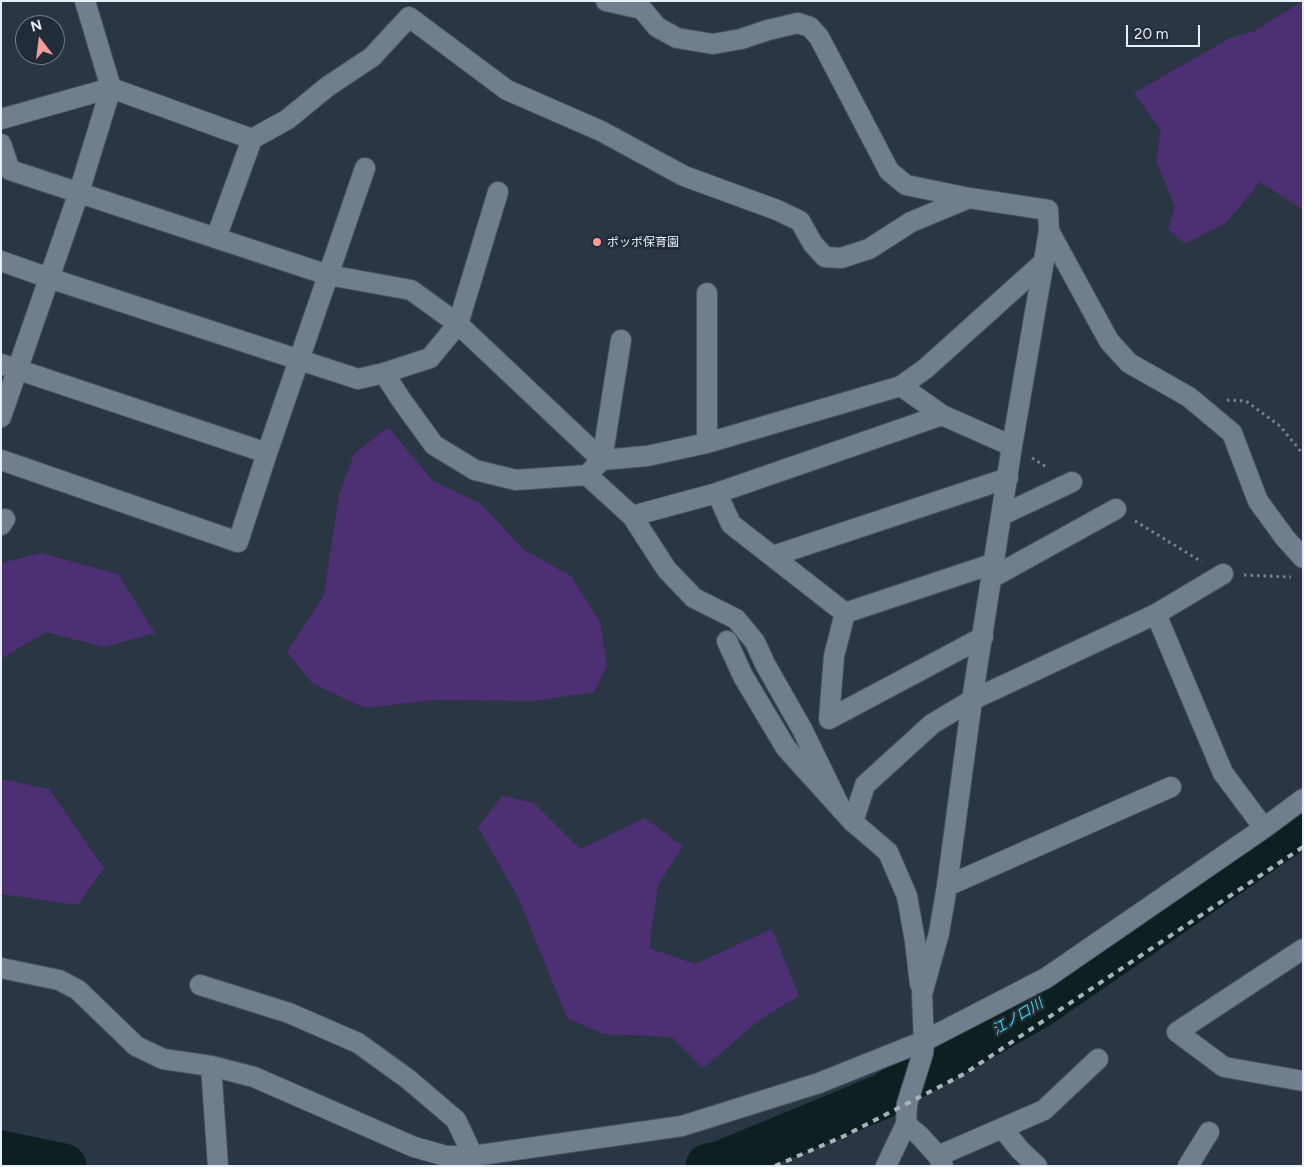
<!DOCTYPE html>
<meta charset="utf-8">
<style>
body{margin:0}
#map{position:relative;width:1304px;height:1167px;overflow:hidden;background:#2a3643;font-family:Figtree,sans-serif}
canvas{display:block}
.frame{position:absolute;inset:0;border:2px solid #e8eff7;pointer-events:none}
.north{position:absolute;left:15px;top:15px;width:50px;height:50px;box-sizing:border-box;background:#212c38;border:1px solid #717a84;border-radius:50%;rotate:345deg;font-size:14px;font-weight:700;line-height:20px;text-align:center;color:#e8eff7}
.north::after{content:'';display:block;margin:auto;width:18px;height:22px;background:#f59b9d;clip-path:polygon(50% 0,100% 100%,50% 72%,0 100%)}
.scale{position:absolute;left:1126px;top:25px;width:74px;height:22px;box-sizing:border-box;border:2px solid #e8eff7;border-top:0;padding-left:6px;font-size:15px;line-height:18px;white-space:nowrap;color:#e8eff7;-webkit-text-stroke:4px #212c38;paint-order:stroke}
</style>
<div id="map">
<canvas width="1304" height="1167"></canvas>
<div class="frame"></div>
<div class="north">N</div>
<div class="scale">20 m</div>
</div>
<script>
const c = document.querySelector('canvas').getContext('2d');
c.lineJoin = 'round';
function fillPath(path, color) {
  c.fillStyle = color;
  c.fill(path, 'evenodd');
}
function toPath(rows) {
  const path = new Path2D();
  for (const r of rows) {
    path.moveTo(r[0], r[1]);
    for (let i = 2; i < r.length; i += 2) path.lineTo(r[i], r[i + 1]);
  }
  return path;
}
function strokePath(path, color, width, dash) {
  c.strokeStyle = color;
  c.lineWidth = width;
  c.lineCap = dash ? 'butt' : 'round';
  c.setLineDash(dash || []);
  c.stroke(path);
}
function write(font, color, halo, rows, align = 'center') {
  c.font = font + ' Figtree,"Noto Sans JP",sans-serif';
  c.lineWidth = 5;
  c.setLineDash([]);
  c.textBaseline = 'middle';
  c.strokeStyle = halo;
  c.fillStyle = color;
  for (const [text, x, y, turn = 0] of rows) {
    c.save();
    c.translate(x, y);
    c.rotate((+turn || 0) * Math.PI / 180);
    c.textAlign = isNaN(turn) ? turn : align;
    if (halo) c.strokeText(text, 0, 0);
    c.fillText(text, 0, 0);
    c.restore();
  }
}
fillPath(toPath([
 [1303,1,1303,210,1260,182,1227,222,1185,244,1168,229,1175,207,1156,160,1161,130,1134,93,1230,38,1255,31],
 [388,427,433,481,480,503,524,550,571,576,600,622,607,666,594,692,536,701,433,700,365,708,312,683,287,652,324,595,339,495,354,454],
 [41,553,118,574,155,633,104,647,46,632,1,659,1,563],
 [1,779,49,789,104,868,78,905,1,894],
 [502,796,534,803,580,849,645,818,683,846,658,885,649,948,695,964,772,929,799,996,761,1019,703,1068,672,1037,603,1034,567,1018,519,899,478,827]
]), '#4d2f73');
strokePath(toPath([
 [1,1153,64,1166],
 [708,1166,719,1164,886,1095,902,1083,1037,1007,1303,823]
]), '#0d2021', 45);
const minor = toPath([
 [606,1,642,9,657,27,677,38,713,44,741,39,768,30,798,23,810,27,819,37,889,171,906,185,969,198],
 [1,119,111,88,252,139,288,119,327,87,372,57,409,17,507,90,601,131,684,176,777,210,800,221,813,244,825,257,841,258,869,249,911,222,969,198,1048,210,1049,231,1012,446,972,700,947,886,939,933,922,994,924,1041,923,1053,907,1104,906,1124,886,1166],
 [1,144,10,170,328,275,411,290,458,324,602,460,647,456,707,443,901,386,942,415,1012,446],
 [1049,231,1109,341,1129,363,1189,397,1232,433,1258,501,1285,538,1303,558],
 [216,238,252,139],
 [1,261,49,278,358,379,384,373,430,358,458,324,498,192],
 [707,293,707,443],
 [621,340,602,460,587,475,632,516,667,570,694,598,736,619,755,642,765,664,802,729,841,809],
 [1,364,267,453],
 [384,373,402,401,434,445,475,470,516,480,587,475],
 [901,386,925,369,1044,262],
 [1,417,79,192,111,88,85,1],
 [1,460,238,542,267,453,365,168],
 [717,493,731,524,845,613,995,563],
 [1002,515,1072,482],
 [632,516,717,493,942,415],
 [1,525,5,519],
 [773,556,1008,478],
 [993,577,1116,509],
 [845,613,834,656,829,719,983,637],
 [1156,614,1223,773,1264,828],
 [727,641,743,676,786,748,853,822,888,852,907,896,915,941,920,984],
 [853,822,865,785,932,724,972,700,1156,614,1223,574],
 [947,886,1171,787],
 [1303,949,1177,1032,1224,1067,1303,1081],
 [1,968,59,980,78,990,136,1046,163,1059,211,1066,254,1077,414,1147,446,1156,473,1156,682,1126,819,1083,924,1041,1046,978,1264,828,1303,799],
 [200,985,289,1013,358,1043,408,1079,456,1120,473,1156],
 [211,1066,218,1166],
 [906,1124,920,1136,938,1156,943,1166],
 [1003,1129,1020,1150,1037,1166],
 [938,1156,1044,1110,1098,1059],
 [1188,1166,1209,1132]
]);
strokePath(minor, '#4a545f', 22);
strokePath(toPath([
 [1227,400,1246,401,1280,426,1303,454],
 [1032,458,1048,468],
 [1135,521,1202,562],
 [1244,575,1291,577]
]), '#79838e', 3, [2.5, 4]);
strokePath(minor, '#717e8d', 20);
strokePath(toPath([
 [775,1166,844,1136,964,1074,1303,847]
]), '#a9b2bc', 4, [6, 6]);
for (const [x, y, r, color] of [
 [597,242,5,"#f59b9d"]
]) {
  const dot = new Path2D();
  dot.arc(x, y, r, 0, 2 * Math.PI);
  c.fillStyle = color;
  c.fill(dot);
  strokePath(dot, '#212c38', 2);
}
write('12px', '#e8eff7', '#212c38', [
 ["ポッポ保育園",607,242]
], 'left');
write('italic 14px', '#39d8e0', '#212c38', [
 ["江ノ口川",1018,1017,-31]
]);
</script>
